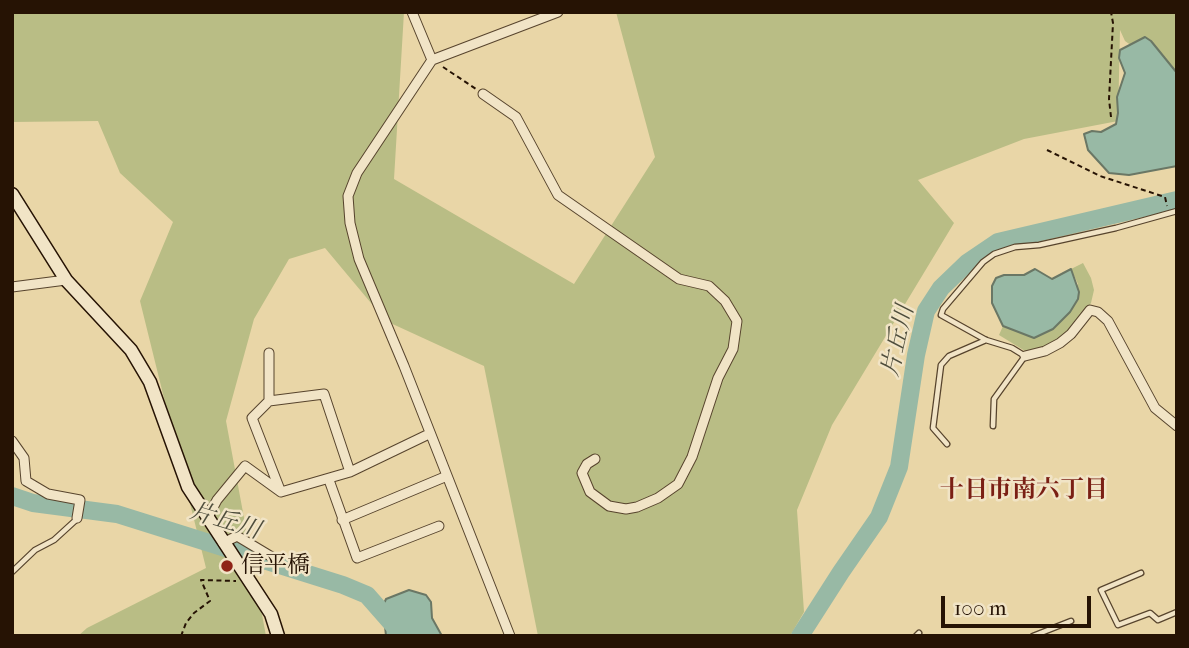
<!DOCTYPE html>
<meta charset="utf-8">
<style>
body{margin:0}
#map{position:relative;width:1189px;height:648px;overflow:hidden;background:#e9d6a7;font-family:"IM FELL French Canon",serif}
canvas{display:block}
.frame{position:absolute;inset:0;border:14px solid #261304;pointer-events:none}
.scale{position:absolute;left:941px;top:596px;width:150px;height:32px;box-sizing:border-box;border:4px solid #261304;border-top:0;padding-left:9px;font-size:21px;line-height:24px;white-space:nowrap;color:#261304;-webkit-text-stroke:5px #f1e4c6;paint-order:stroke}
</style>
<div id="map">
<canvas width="1189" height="648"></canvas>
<div class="frame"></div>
<div class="scale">100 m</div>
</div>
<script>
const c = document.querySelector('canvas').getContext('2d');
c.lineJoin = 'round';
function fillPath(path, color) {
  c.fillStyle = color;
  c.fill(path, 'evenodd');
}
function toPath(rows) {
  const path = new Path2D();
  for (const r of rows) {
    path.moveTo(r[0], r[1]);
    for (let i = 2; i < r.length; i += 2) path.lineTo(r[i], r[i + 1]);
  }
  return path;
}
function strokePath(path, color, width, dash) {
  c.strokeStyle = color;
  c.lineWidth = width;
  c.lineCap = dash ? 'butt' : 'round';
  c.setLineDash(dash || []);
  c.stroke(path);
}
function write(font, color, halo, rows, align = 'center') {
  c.font = font + ' "IM FELL French Canon","Noto Serif JP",serif';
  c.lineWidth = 5;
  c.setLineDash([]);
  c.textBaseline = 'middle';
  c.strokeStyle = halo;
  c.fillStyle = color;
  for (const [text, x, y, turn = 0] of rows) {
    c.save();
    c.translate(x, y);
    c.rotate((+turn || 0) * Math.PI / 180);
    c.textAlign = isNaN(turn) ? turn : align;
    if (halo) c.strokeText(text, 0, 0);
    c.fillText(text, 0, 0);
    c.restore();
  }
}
fillPath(toPath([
 [12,12,404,12,394,179,574,284,655,157,616,12,1177,12,1177,73,1151,41,1145,37,1132,46,1125,41,1120,30,1118,121,1024,139,918,180,954,223,832,425,797,510,804,612,790,636,538,636,484,366,386,321,325,248,289,259,254,319,226,421,266,636,78,636,87,628,206,568,140,301,173,222,120,173,98,121,12,122],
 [1083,263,1091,278,1094,290,1091,303,1069,333,1038,351,1025,351,999,335,1003,326,1034,338,1078,284,1071,269]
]), '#b9bd85');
const water = toPath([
 [1145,37,1151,41,1177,73,1177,166,1129,175,1109,173,1088,150,1084,134,1092,131,1101,132,1116,124,1118,113,1117,97,1125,73,1119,58,1120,50,1145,37],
 [1035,269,1052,279,1071,269,1079,292,1078,299,1070,312,1053,329,1034,338,1003,326,992,303,992,286,996,278,1004,275,1024,275,1035,269],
 [409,590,426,595,431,602,432,618,442,636,386,636,383,606,386,599,409,590]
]);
fillPath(water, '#98b9a5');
strokePath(water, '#6a7765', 2);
strokePath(toPath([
 [12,496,33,503,117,514,343,585,367,595,403,636],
 [800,636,841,572,879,517,899,467,916,355,926,311,941,288,967,263,998,242,1177,200]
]), '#98b9a5', 18);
const lane = toPath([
 [993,426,994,399,1025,356,1012,348,986,340,941,315,943,309,983,262,994,254,1015,247,1039,245,1116,228,1177,211],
 [947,444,933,428,941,365,949,356,986,340],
 [12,572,35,550,54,540,77,519],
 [1141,573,1101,590,1118,625,1150,613,1158,620,1177,612],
 [916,636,919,633],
 [1033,636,1071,621]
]);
const street = toPath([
 [412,12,432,60],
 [483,94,516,117,558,195,679,279,709,286,725,301,737,321,733,349,718,378,692,457,678,484,658,498,637,507,626,509,609,506,590,492,582,473,587,464,595,459],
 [12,287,66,280],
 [269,353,269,401],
 [1025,356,1045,351,1060,343,1071,334,1090,310,1098,312,1108,321,1155,408,1177,426],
 [12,441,24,458,26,481,48,494,80,500,77,518],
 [329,480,357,558,439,526],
 [280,490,252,418,269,401,324,394,350,472],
 [207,519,217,500,245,466,281,492,350,472,429,434],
 [342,520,447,476],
 [223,543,237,536,277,560],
 [510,636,404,366,359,259,350,223,348,196,357,173,432,60,558,12]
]);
const secondary = toPath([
 [12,194,66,280,131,350,150,382,188,487,271,614,278,636]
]);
strokePath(lane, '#57442d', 7);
strokePath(street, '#57442d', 11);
strokePath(secondary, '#261304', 15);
strokePath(toPath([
 [443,67,476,89],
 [1111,117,1109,99,1113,23,1111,12],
 [1047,150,1100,176,1165,197,1167,206],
 [181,636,186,623,194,613,210,601,201,580,236,581]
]), '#261304', 2, [5, 3.5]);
strokePath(lane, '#f1e4c6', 4.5);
strokePath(street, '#f1e4c6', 9);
strokePath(secondary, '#f1e4c6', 12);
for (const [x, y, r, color] of [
 [227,566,7,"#8f2418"]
]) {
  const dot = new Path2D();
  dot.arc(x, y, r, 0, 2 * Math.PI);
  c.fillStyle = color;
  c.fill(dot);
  strokePath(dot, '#f1e4c6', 2.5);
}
write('23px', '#261304', '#f1e4c6', [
 ["信平橋",241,566]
], 'left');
write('italic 24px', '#4e4d3c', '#f1e4c6', [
 ["片丘川",899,341,-77],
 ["片丘川",225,522,17]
]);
write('bold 24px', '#7a1f14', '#f1e4c6', [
 ["十日市南六丁目",1024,491]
]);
</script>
